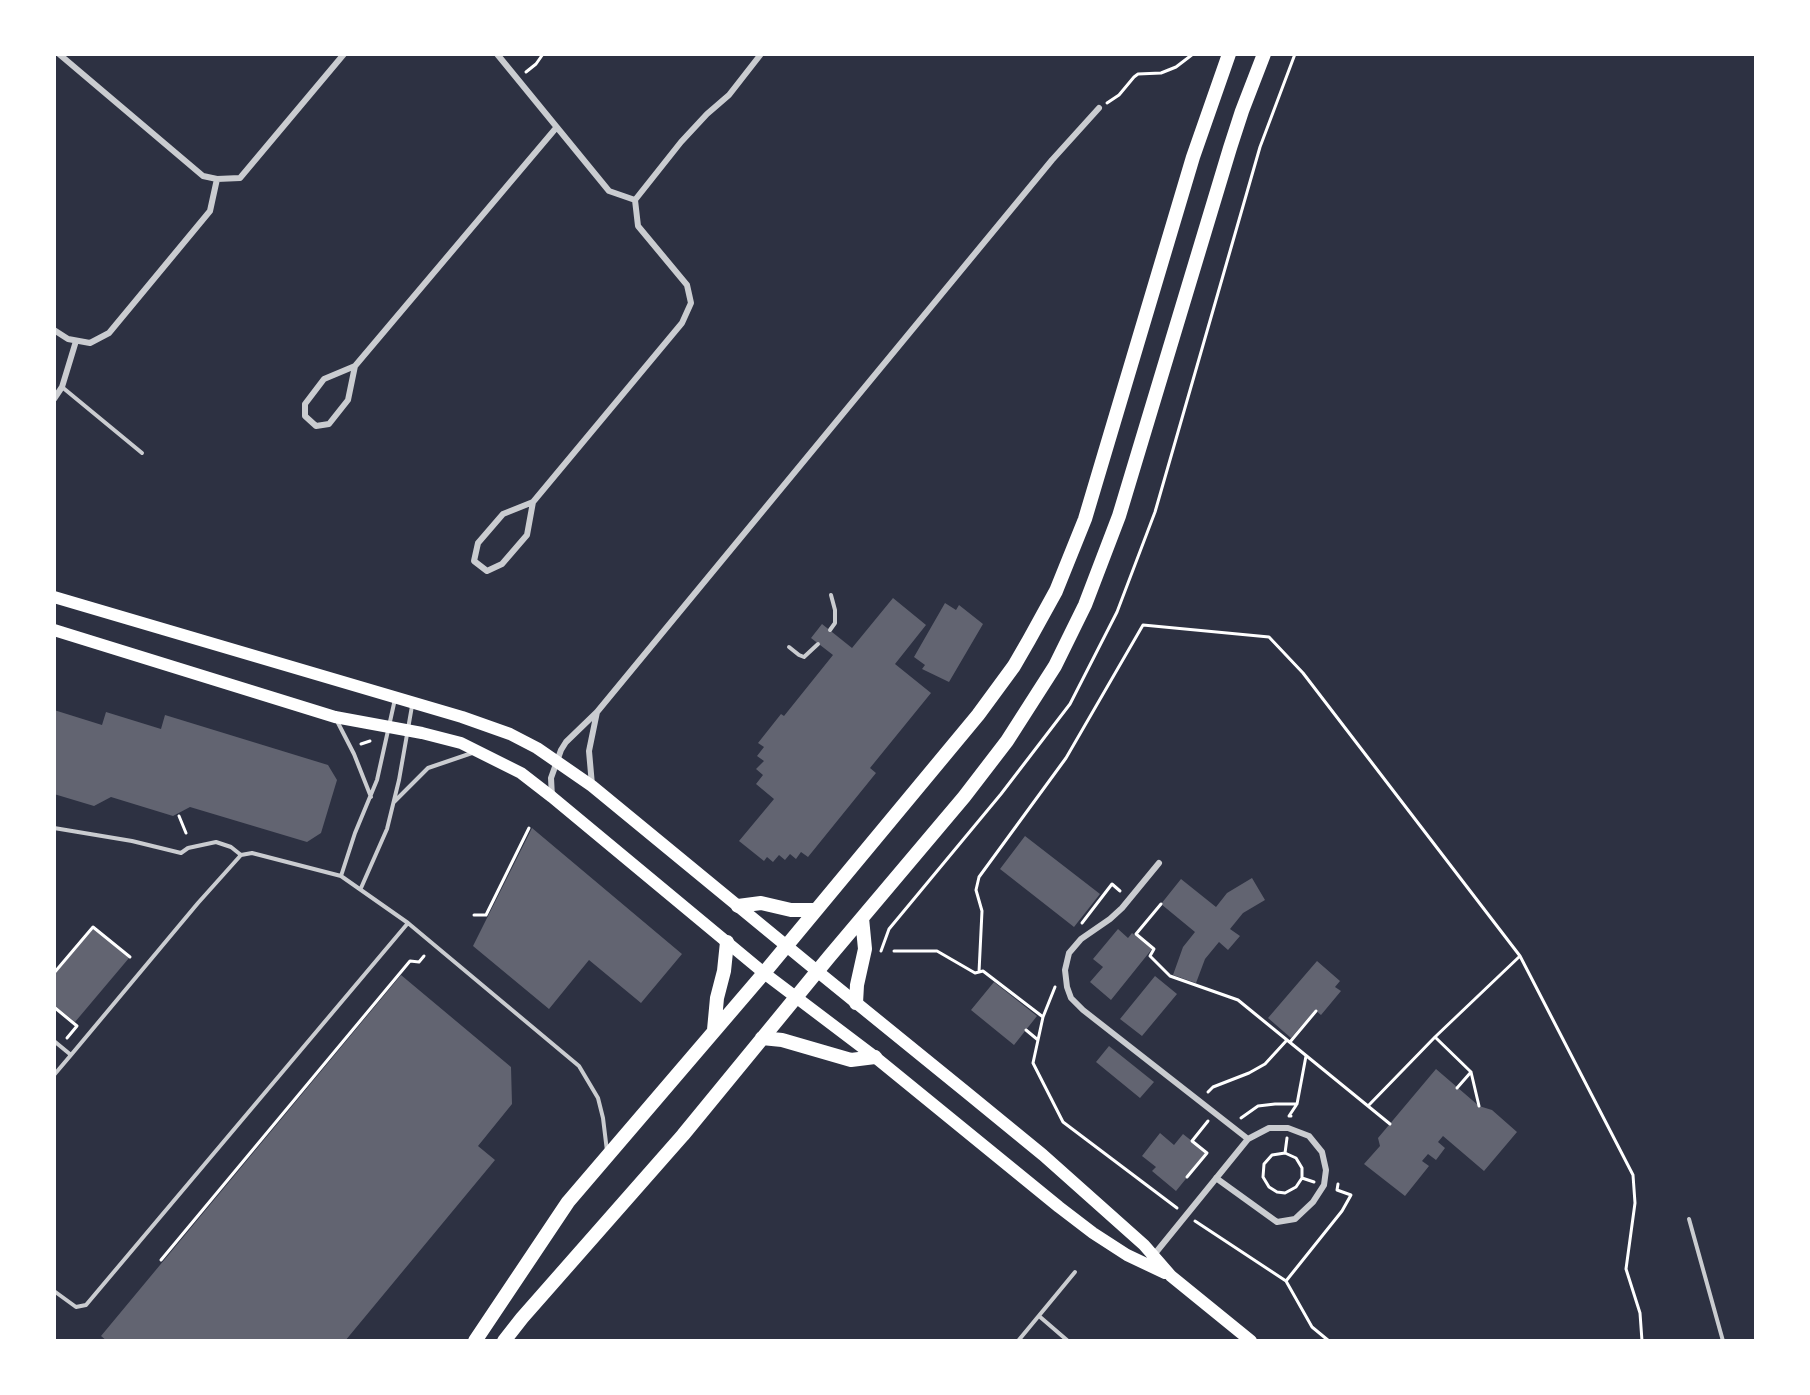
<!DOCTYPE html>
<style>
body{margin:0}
#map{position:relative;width:1810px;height:1395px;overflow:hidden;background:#2d3142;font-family:Roboto,sans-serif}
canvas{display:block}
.frame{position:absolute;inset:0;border:56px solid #fff;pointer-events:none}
</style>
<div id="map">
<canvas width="1810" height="1395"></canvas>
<div class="frame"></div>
</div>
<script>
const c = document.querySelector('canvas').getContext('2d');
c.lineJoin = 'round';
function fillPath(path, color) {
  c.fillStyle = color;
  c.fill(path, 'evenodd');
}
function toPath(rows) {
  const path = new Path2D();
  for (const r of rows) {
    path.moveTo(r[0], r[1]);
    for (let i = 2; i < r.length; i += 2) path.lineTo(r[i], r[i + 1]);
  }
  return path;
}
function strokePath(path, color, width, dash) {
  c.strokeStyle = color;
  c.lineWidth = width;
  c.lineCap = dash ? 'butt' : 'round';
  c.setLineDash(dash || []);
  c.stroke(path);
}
fillPath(toPath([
 [893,598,926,625,895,664,931,693,870,768,876,773,808,857,801,852,796,859,790,854,785,860,779,855,773,862,767,857,764,861,739,841,774,799,756,784,763,775,756,769,764,761,757,756,764,747,758,743,781,714,784,716,833,655,811,638,822,624,852,648],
 [945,603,956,610,959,605,983,624,949,682,922,669,925,665,914,657],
 [54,710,102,725,106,712,161,729,165,715,328,765,337,780,321,833,307,842,190,807,173,816,111,797,94,806,54,794],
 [532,828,682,954,641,1003,589,960,549,1009,473,946],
 [1025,836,1100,894,1074,927,1000,869],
 [1252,878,1265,900,1243,913,1230,929,1240,936,1228,950,1219,942,1205,959,1196,983,1173,975,1183,947,1195,932,1161,904,1181,879,1216,907,1227,893],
 [94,928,129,958,75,1022,54,1005,54,975],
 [1118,929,1128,938,1132,933,1152,949,1111,1000,1090,982,1103,967,1093,959],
 [1317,961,1340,981,1335,987,1341,991,1321,1015,1315,1010,1291,1038,1268,1018],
 [401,975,511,1067,512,1104,478,1146,495,1160,345,1341,107,1341,101,1336],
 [1155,976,1177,994,1142,1036,1120,1019],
 [994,982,1037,1016,1014,1045,971,1010],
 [1109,1046,1154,1082,1140,1098,1096,1062],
 [1436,1069,1479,1106,1492,1110,1517,1132,1484,1171,1443,1136,1438,1142,1445,1148,1436,1160,1428,1154,1422,1161,1429,1166,1405,1196,1364,1164,1380,1146,1378,1138],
 [1160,1133,1174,1145,1183,1134,1207,1153,1176,1191,1152,1171,1156,1167,1142,1156]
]), '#626471');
strokePath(toPath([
 [526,72,536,64,543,54],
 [1107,103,1119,95,1134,77,1138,74,1161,73,1176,67,1193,54],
 [361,744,370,741],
 [179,816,186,833],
 [1161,904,1136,934,1154,949,1150,956,1170,976,1238,1000,1390,1124],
 [474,915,486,915,529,828],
 [1082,923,1112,884,1120,891],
 [881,951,889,929,1001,794,1070,704,1117,612,1155,512,1260,147,1295,54],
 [894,951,937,951,975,973,983,971,1043,1017,1055,987],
 [1520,956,1633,1175,1635,1203,1626,1269,1640,1313,1642,1341],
 [979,972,982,911,976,890,979,877,1066,758,1143,625,1269,637,1303,673,1520,956,1435,1037],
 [54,973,93,927,130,957],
 [54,1007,77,1026,67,1038],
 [1043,1017,1033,1063,1063,1122,1177,1208],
 [1026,1030,1038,1040],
 [1290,1042,1316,1011],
 [1457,1088,1471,1072],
 [1208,1092,1213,1087,1249,1073,1265,1064,1287,1040],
 [1368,1106,1435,1037,1471,1072,1479,1106],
 [1291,1116,1289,1116,1297,1104],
 [1241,1118,1258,1106,1275,1104,1297,1104,1306,1056],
 [1285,1153,1296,1158,1302,1168,1302,1178,1296,1187,1285,1193,1277,1192,1269,1187,1263,1177,1264,1164,1272,1155,1285,1153,1287,1138],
 [1187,1177,1207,1153,1192,1141,1208,1121],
 [1302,1178,1314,1182],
 [1195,1221,1286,1281,1342,1211,1351,1195,1337,1190,1338,1184],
 [161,1260,410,961,419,962,424,956],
 [1286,1281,1312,1327,1329,1341]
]), '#fff', 3);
strokePath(toPath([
 [62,387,142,453],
 [830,630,835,623,835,610,831,595],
 [789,647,799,655,804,657,818,644],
 [336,719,354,754,371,797],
 [394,802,428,768,472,753],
 [54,828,132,841,181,853,188,848,216,842,231,847,241,855,252,853,341,876,408,923,579,1066,598,1098,603,1118,607,1151],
 [341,876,355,833,377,780,395,699],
 [361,888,387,829,399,780,412,706],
 [54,1041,71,1055,54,1075],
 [71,1055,198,903,241,855],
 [1689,1219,1723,1341],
 [54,1291,76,1307,86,1305,408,923],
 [1039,1316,1068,1341],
 [1018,1341,1075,1272]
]), '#caccd0', 4);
strokePath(toPath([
 [59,54,203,176,217,179,240,178,344,54],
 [497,54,609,191,635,200,681,142,707,114,729,95,761,54],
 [54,330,68,339,90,343,109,333,210,211,217,179],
 [355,366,348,400,329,424,316,426,305,416,305,404,324,379,355,366,556,128],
 [54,399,62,387,76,341],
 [533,502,527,535,502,564,487,571,474,561,478,543,503,514,533,502,682,323,691,303,687,285,638,226,635,200],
 [592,785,589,751,597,712],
 [552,797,551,778,561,750,566,742,597,712,1052,160,1099,108],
 [1159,863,1122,908,1110,919,1081,939,1069,953,1065,970,1067,987,1071,998,1083,1010,1248,1139],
 [1153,1256,1248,1139,1269,1128,1288,1128,1309,1136,1322,1152,1326,1170,1324,1185,1313,1202,1295,1219,1277,1222,1216,1178]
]), '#caccd0', 6);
strokePath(toPath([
 [54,597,462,717,510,734,537,748,592,786,817,971,966,1092,1043,1155,1144,1245,1171,1276,1251,1341],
 [54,630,335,717,422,733,461,743,521,773,552,797,764,973,875,1057,1059,1207,1093,1233,1127,1255,1165,1273]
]), '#fff', 12);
strokePath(toPath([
 [738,906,761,903,791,910,816,910],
 [856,1003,857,985,865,949,862,918],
 [714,1030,717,998,724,971,727,942],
 [762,1038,782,1040,851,1060,875,1057],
 [475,1341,568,1202,764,973,978,715,1014,666,1029,640,1056,591,1085,519,1193,157,1229,54],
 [504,1341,522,1318,683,1135,829,957,964,797,1007,741,1055,666,1085,605,1119,516,1230,148,1242,111,1264,54]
]), '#fff', 14);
</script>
